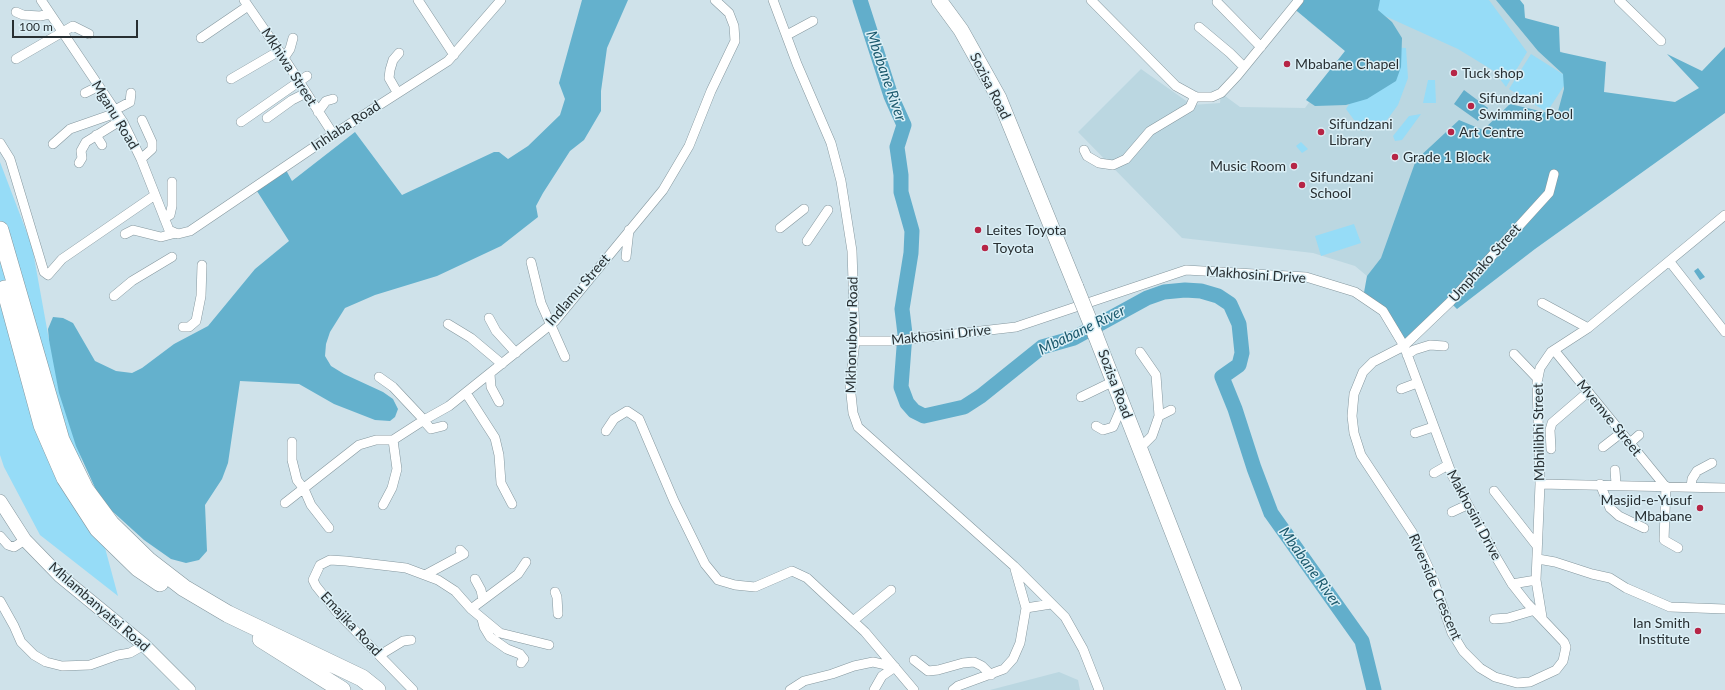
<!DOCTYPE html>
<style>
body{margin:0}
#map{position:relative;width:1725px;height:690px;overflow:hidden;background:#cfe2ea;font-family:Lato,sans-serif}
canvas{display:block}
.scale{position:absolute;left:12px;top:20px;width:126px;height:18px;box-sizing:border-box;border:2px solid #282f32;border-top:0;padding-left:5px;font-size:12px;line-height:14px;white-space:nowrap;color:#282f32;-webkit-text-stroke:3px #dcf0f7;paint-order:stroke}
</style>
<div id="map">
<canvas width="1725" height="690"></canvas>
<div class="scale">100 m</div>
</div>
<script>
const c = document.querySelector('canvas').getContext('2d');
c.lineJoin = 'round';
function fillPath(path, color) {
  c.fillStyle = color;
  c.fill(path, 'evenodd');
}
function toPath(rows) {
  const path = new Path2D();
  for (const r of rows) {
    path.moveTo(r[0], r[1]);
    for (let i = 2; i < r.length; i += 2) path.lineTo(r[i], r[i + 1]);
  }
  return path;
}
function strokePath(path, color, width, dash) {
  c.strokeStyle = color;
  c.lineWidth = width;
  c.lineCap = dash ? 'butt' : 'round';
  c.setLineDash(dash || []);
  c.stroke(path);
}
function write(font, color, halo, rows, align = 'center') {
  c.font = font + ' Lato,sans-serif';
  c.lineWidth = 3;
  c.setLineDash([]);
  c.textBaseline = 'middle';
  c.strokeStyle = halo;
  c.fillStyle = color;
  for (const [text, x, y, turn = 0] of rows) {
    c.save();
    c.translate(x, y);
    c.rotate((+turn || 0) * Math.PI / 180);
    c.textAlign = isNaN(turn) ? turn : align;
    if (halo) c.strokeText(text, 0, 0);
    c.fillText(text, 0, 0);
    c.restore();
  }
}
fillPath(toPath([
 [1325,0,1507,0,1589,78,1557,115,1367,276,1355,266,1313,253,1182,238,1078,132,1141,69,1192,105,1220,103,1221,93,1240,107,1305,108,1345,51,1307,20],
 [1059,672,1078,680,1080,690,990,690]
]), '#bbd7e1');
fillPath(toPath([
 [1377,0,1489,0,1527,52,1506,87,1494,71,1458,49,1374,11],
 [1392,47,1406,48,1408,78,1398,105,1384,124,1362,131,1346,109,1363,83],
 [1531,54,1550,66,1543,78,1550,66,1569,78,1547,112,1509,89],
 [1428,80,1435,80,1436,103,1423,103],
 [1421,114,1402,140,1395,141,1393,136,1409,116],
 [1301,142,1308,149,1302,153,1296,146],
 [0,162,32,246,49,340,118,596,40,535,4,467,0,455],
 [1354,224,1361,243,1321,256,1315,236]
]), '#96dcf7');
fillPath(toPath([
 [582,0,628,0,607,48,601,91,601,111,584,140,570,151,543,193,536,206,538,217,501,246,437,276,375,295,345,308,330,332,326,344,325,356,331,366,344,374,383,392,393,399,398,409,395,417,390,421,375,420,334,404,299,384,240,381,228,463,222,479,205,505,207,551,199,560,186,563,171,559,144,540,101,501,76,446,59,393,49,340,48,329,53,317,63,318,73,323,95,361,116,371,132,373,142,368,174,344,208,326,255,269,289,241,255,188,286,170,292,181,355,132,402,195,494,152,499,152,508,159,528,146,560,115,565,99,559,83],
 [1299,0,1380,0,1378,10,1392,22,1402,38,1401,67,1396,81,1367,99,1346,105,1315,106,1306,100,1345,51,1292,7],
 [1496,0,1520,0,1524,5,1525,18,1559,27,1560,52,1606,62,1604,92,1675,102,1699,88,1667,54,1702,71,1725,47,1725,113,1535,249,1457,309,1450,302,1404,346,1383,311,1363,298,1367,276,1381,258,1416,160,1459,120,1483,130,1510,104,1557,115,1564,89,1563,74,1538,51]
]), '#64b1cd');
fillPath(toPath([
 [1464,90,1488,108,1478,121,1454,104],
 [1698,268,1705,277,1700,280,1694,271]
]), '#62aecb');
strokePath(toPath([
 [860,0,891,96,904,125,897,147,901,175,901,192,912,231,911,253,902,309,905,334,901,387,907,403,914,411,924,416,964,407,981,396,1042,347,1074,338,1147,298,1164,292,1185,290,1201,291,1218,296,1230,304,1239,324,1242,353,1239,365,1222,377,1235,409,1254,468,1271,513,1362,641,1374,690]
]), '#62aecb', 15);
const minor = toPath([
 [41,0,123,122,141,159,169,230,178,234,190,231,323,141,448,61,501,0],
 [244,0,284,58,333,134],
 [418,0,454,55],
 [773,0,797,64,831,143,841,181,852,251,855,341,850,385,853,413,858,427,1014,566,1065,617,1083,649,1099,690],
 [1091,0,1176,86,1196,97,1212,97,1221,93,1237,76,1299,0],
 [1619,0,1661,41],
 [1217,2,1261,47],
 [16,12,23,15,40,16,50,14],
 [1199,27,1230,53,1244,67],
 [787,35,813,21],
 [201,38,248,6],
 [284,58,290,49,293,38],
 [16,59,73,26,89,34],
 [231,79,279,51],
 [397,92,389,78,390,70,393,60,399,53],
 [85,93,99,86],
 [115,110,130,102,131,93],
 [318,112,326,101,333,99],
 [267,118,292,100,306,93],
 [241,122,307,76],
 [96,135,102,145],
 [0,143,10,159,44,272,48,275,62,259,155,195],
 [53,144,70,129,116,113],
 [1084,150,1087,156,1099,163,1113,165,1126,159,1150,131,1190,107,1195,96],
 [141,159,152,149,152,142,142,120],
 [79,163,82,158,81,151,86,142,115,124,123,122],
 [164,218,170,215,172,206,172,182],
 [780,228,804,209],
 [125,234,133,230,161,237,176,233],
 [807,241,828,210],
 [626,257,629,230],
 [531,262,541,303,565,357],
 [1670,262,1725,332],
 [114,296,132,281,172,257],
 [1542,303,1588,328],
 [489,318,496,331,516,353],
 [448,324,471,338,502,364],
 [183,327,189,327,196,321,201,296,202,265],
 [855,341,893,341,1016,327,1186,270,1306,277,1355,292,1383,311,1404,346,1452,475,1496,557,1512,584,1527,603,1564,642,1566,647,1563,661,1556,670,1530,682,1517,683,1495,677,1480,668,1463,651,1452,633,1431,573,1412,532,1361,455,1354,433,1352,416,1354,394,1363,372,1373,362,1404,346,1450,302,1549,193,1554,174],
 [1554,350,1665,486],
 [1140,352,1156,375,1159,416],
 [1514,354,1538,379],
 [1407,355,1414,350,1430,345,1444,346],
 [490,374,491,387,499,402],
 [379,377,393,387,424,420],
 [1401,389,1417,383],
 [466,393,495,438,499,455,501,483,512,504],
 [1081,397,1114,381],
 [423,420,431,429,443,426],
 [1096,426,1103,430,1113,427,1123,404],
 [606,431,614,419,627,411,639,419,674,501,705,564,718,580,735,585,755,587,792,571,807,578,865,632,914,690],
 [1415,433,1433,427],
 [292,442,292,460,297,480,304,489,311,505,329,528],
 [1630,443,1639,435],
 [1139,446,1145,443,1152,436,1159,416,1171,410],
 [1603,447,1621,433],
 [1551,449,1550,430,1552,423,1588,392],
 [1615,470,1616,484],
 [1434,473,1448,465],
 [1540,484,1725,488],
 [1600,484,1610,508,1619,516,1644,528],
 [1666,486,1664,540,1678,548],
 [1691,487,1692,479,1697,471,1712,463],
 [1494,491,1537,546],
 [285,503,359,445,376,440,393,440,424,420,449,406,555,321,663,190,689,146,711,91,735,41,734,26,729,13,715,0],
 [383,505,392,488,397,469,393,440],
 [1452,512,1467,505],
 [0,536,8,545,14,547,25,540],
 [1538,559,1555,562,1592,574,1610,578,1626,588,1670,607,1725,609],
 [425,575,464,554,460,550],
 [475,579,481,590,483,600],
 [1512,584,1536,580],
 [555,592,557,597,558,614],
 [0,601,14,626,21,642,34,655,46,662,62,666,90,665,118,655,130,653,144,645],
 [1026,608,1051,604],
 [471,609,518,574,526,562],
 [1542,617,1536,580,1540,484,1537,383,1540,368,1551,352,1588,328,1725,215],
 [482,619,484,627,490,637,507,649,520,654,524,659,521,663],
 [1494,619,1508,618,1535,610],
 [853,621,891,590],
 [380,655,403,641,411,640],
 [914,660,928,671,938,670,963,663,974,662,982,666,991,675],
 [413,690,336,611,316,586,313,580,320,565,330,560,346,561,406,568,438,580,455,591,471,609,500,633,549,645],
 [790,690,804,681,832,674,854,666,873,662,895,667],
 [874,690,882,676,895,667],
 [953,690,958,686,1004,669,1013,659,1020,643,1026,608,1015,569]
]);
const secondary = toPath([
 [0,501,25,540,60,576,144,645,189,690]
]);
const primary = toPath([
 [939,0,961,30,999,98,1076,287],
 [1095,334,1234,690]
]);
const motorway = toPath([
 [0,230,61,440,85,489,111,524,149,561,184,588,228,614,362,678,377,690],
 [5,289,42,425,65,478,98,529,138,568,160,583],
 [261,639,342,690]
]);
strokePath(minor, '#85979e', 10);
strokePath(secondary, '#85979e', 14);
strokePath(primary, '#85979e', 16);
strokePath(motorway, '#85979e', 18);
strokePath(minor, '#fff', 9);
strokePath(secondary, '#fff', 13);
strokePath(primary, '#fff', 15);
strokePath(motorway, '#fff', 17);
const primaryBridge = toPath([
 [1076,287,1095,334]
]);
strokePath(primaryBridge, '#85979e', 16, []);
strokePath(primaryBridge, '#fff', 15);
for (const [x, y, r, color] of [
 [1287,64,4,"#b62546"],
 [1454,73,4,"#b62546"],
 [1471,106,4,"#b62546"],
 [1321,132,4,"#b62546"],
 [1451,132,4,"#b62546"],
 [1395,157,4,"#b62546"],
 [1294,166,4,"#b62546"],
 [1302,185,4,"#b62546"],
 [978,230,4,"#b62546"],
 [985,248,4,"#b62546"],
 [1700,508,4,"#b62546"],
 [1698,631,4,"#b62546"]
]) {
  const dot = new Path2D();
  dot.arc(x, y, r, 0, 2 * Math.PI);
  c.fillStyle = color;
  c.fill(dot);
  strokePath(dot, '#dcf0f7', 1.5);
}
write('14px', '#282f32', '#dcf0f7', [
 ["Mbabane Chapel",1295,64],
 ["Tuck shop",1462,73],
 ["Sifundzani",1479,98],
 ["Swimming Pool",1479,114],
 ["Sifundzani",1329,124],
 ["Library",1329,140],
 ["Art Centre",1459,132],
 ["Grade 1 Block",1403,157],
 ["Music Room",1286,166,"right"],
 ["Sifundzani",1310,177],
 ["School",1310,193],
 ["Leites Toyota",986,230],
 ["Toyota",993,248],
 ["Masjid-e-Yusuf",1692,500,"right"],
 ["Mbabane",1692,516,"right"],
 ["Ian Smith",1690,623,"right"],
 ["Institute",1690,639,"right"]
], 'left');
write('14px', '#282f32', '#dcf0f7', [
 ["Mkhiwa Street",289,67,57],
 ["Sozisa Road",990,86,63],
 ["Mganu Road",115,115,59],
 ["Inhlaba Road",346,126,-33],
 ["Umphako Street",1485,263,-48],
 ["Makhosini Drive",1256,275,4],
 ["Indlamu Street",578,290,-49],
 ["Mkhonubovu Road",852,335,-89],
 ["Makhosini Drive",941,335,-6],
 ["Sozisa Road",1115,384,69],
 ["Mvemve Street",1609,418,51],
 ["Mbhilibhi Street",1539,432,-91],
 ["Makhosini Drive",1474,515,62],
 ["Riverside Crescent",1435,587,67],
 ["Mhlambanyatsi Road",99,607,41],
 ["Emajika Road",351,624,47]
]);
write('italic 15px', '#1b596d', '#dcf0f7', [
 ["Mbabane River",886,76,71],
 ["Mbabane River",1082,330,-26],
 ["Mbabane River",1310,567,54]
]);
</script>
